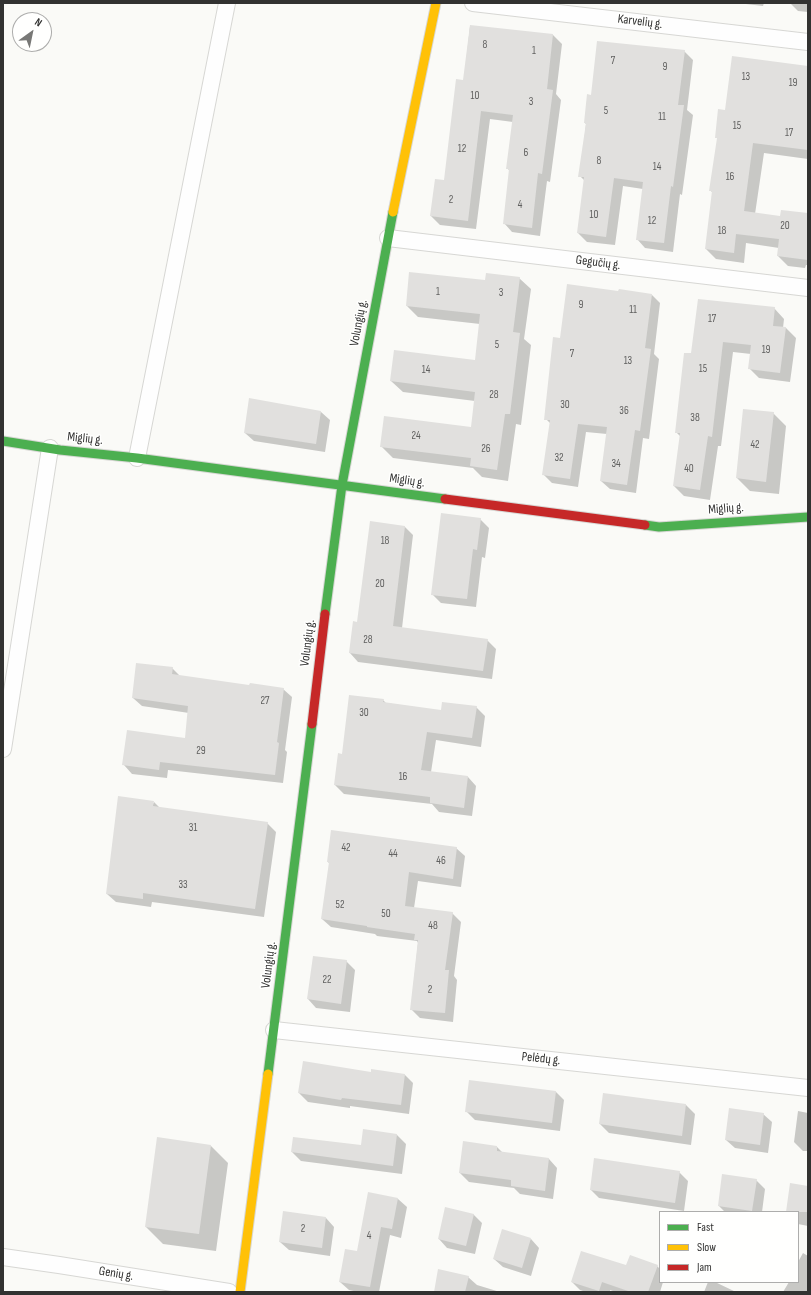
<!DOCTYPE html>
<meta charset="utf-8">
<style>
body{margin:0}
#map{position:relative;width:811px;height:1295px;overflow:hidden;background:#fafaf7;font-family:"Sofia Sans Condensed",sans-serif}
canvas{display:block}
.frame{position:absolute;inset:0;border:4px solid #323231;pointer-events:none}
.legend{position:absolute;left:659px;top:1211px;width:140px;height:72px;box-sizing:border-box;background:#fffffe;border:1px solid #adadac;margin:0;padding:5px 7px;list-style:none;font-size:12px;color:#323231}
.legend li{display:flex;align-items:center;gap:8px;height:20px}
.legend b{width:20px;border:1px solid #adadac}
.north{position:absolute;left:12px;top:12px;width:40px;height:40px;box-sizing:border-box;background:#fffffe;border:1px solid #adadac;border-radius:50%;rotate:33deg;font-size:11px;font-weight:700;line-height:16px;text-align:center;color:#323231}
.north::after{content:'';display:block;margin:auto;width:14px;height:18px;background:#787876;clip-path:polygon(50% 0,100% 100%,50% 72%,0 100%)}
</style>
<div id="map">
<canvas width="811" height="1295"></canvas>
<div class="frame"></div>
<ul class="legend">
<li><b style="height:5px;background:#4caf50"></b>Fast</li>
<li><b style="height:5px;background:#ffc107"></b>Slow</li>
<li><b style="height:5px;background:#c62828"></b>Jam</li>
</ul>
<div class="north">N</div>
</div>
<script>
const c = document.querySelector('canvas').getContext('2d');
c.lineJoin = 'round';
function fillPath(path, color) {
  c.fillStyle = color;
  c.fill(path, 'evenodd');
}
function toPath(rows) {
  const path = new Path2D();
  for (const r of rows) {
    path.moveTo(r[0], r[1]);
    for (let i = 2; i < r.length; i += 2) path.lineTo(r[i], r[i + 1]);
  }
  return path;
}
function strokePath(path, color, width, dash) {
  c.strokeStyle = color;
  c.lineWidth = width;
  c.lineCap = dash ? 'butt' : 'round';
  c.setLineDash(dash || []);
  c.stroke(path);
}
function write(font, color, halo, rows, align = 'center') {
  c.font = font + ' "Sofia Sans Condensed",sans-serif';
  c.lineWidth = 3;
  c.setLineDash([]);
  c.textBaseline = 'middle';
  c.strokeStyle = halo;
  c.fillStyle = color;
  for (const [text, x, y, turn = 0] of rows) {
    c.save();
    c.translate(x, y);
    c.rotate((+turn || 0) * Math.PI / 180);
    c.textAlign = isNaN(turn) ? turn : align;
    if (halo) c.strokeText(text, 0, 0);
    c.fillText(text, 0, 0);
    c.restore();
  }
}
fillPath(toPath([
 [737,3,764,3,763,6],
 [790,3,808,3,808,12,798,11],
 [470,26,553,35,562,44,556,94,561,100,550,182,547,181,540,236,512,232,504,223,510,171,507,168,513,122,490,119,476,229,440,225,431,216,445,181,464,81],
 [684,51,693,60,687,110,693,115,682,195,680,194,673,252,645,248,637,239,643,189,623,186,615,245,587,242,578,233,585,181,580,176,586,124,585,123,592,96],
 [808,67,808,159,764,153,755,214,781,217,808,214,808,265,806,265,805,268,788,266,778,256,779,248,746,243,744,263,716,259,706,249,713,193,710,190,718,139,716,137,726,111],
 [519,278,531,289,524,339,531,345,521,425,516,424,508,481,482,477,473,468,393,458,381,446,472,428,475,401,403,392,391,381,476,361,480,324,418,317,407,306,486,281],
 [652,295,660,303,654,354,659,359,649,439,643,438,636,493,610,489,601,481,607,434,586,432,578,487,552,483,543,474,551,424,546,419,560,339],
 [774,308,784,319,783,328,786,328,796,338,790,382,759,378,749,368,751,354,733,352,721,446,718,446,710,500,684,496,674,486,681,437,676,432,691,355],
 [321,412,330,420,325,452,254,441,245,433],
 [773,413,786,426,779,494,750,491,737,478],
 [480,519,489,528,485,558,482,557,476,607,441,603,432,594],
 [404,526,413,535,402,628,487,640,496,649,492,679,358,662,350,653,358,623],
 [172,668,180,676,250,686,283,689,292,697,285,750,287,752,283,783,168,770,167,778,132,774,124,765,186,739,189,713,142,706,133,698],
 [383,700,386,703,442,711,476,707,485,716,481,747,436,740,431,772,468,777,476,786,472,816,439,812,432,804,344,794,335,785,342,755],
 [154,802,160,808,267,823,276,832,264,917,152,902,151,907,116,902,107,894],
 [456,848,465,856,461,887,418,881,414,908,452,913,461,922,454,976,457,980,453,1022,420,1018,411,1009,418,943,417,941,377,936,375,934,331,927,322,919,330,864,328,862],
 [346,961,355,970,350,1012,316,1008,308,999],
 [371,1073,405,1075,413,1083,409,1114,350,1106,350,1108,308,1102,299,1093],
 [556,1092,564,1100,560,1131,475,1120,466,1111],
 [686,1105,695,1114,691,1145,609,1133,600,1124],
 [798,1111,808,1113,808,1151,803,1151,794,1142],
 [763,1114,772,1122,768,1153,735,1148,726,1140],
 [364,1130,397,1135,406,1144,402,1174,301,1161,292,1152,362,1146],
 [464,1142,497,1147,503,1153,549,1159,557,1168,553,1199,520,1194,514,1188,469,1182,460,1173],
 [210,1145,228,1163,216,1251,163,1244,146,1227],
 [679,1172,688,1181,684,1211,599,1198,591,1190],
 [756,1180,765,1189,762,1212,725,1212,719,1206],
 [808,1187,808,1226,798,1224,798,1212,787,1212],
 [369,1193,398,1199,407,1207,401,1238,390,1235,379,1292,358,1292,349,1290,340,1282,358,1252],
 [473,1214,482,1223,475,1254,447,1248,439,1239],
 [326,1218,334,1227,330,1256,289,1250,280,1242],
 [531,1239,539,1248,531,1276,503,1267,494,1259],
 [803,1253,808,1256,808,1292,783,1292,789,1282,798,1282,798,1262],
 [657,1266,660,1269,660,1282,663,1282,660,1292,616,1292,610,1290,610,1292,586,1292,580,1290,572,1282,627,1267],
 [468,1277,477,1285,500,1292,435,1292],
 [708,1282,715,1282,736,1292,704,1292]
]), '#0003');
fillPath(toPath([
 [470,25,553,34,547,89,553,90,542,174,538,173,532,228,503,224,509,169,506,169,513,115,481,111,468,221,430,216,435,179,444,180,456,79,463,80],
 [597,41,685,50,678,105,684,105,673,187,671,186,664,243,636,240,643,182,614,178,606,237,577,233,584,177,578,177,586,123,584,123,587,94,591,95],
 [732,56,808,66,808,150,753,143,744,211,780,216,781,210,808,213,808,260,777,256,779,239,736,234,734,253,705,249,712,191,709,191,717,138,715,138,718,109,725,110],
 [409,272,485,280,486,273,520,277,513,332,520,333,510,414,505,414,497,470,470,466,471,458,380,447,384,416,471,427,475,392,390,381,394,350,475,360,480,314,406,306],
 [567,284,618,291,619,289,652,294,645,348,651,349,640,431,635,430,627,485,600,481,607,427,578,424,570,479,542,475,550,420,544,420,553,337,560,338],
 [698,299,775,307,773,326,786,327,780,373,748,369,751,345,723,342,712,437,708,436,700,490,673,486,680,433,675,433,684,353,691,353],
 [249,398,321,411,316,444,244,433],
 [743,409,774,412,766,482,736,478],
 [441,513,481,518,477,550,473,549,467,599,431,595],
 [370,521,405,526,393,626,488,639,483,671,349,653,353,621,357,622],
 [136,663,173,667,172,674,249,685,250,683,284,688,277,742,279,743,275,775,160,762,159,770,122,765,127,730,185,738,188,706,132,698],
 [349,695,384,699,383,702,441,710,442,702,477,706,472,738,427,732,421,770,468,776,464,808,430,803,430,797,334,785,338,753,342,754],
 [118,796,154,801,153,806,268,822,255,909,143,893,143,899,106,894],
 [331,830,457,847,453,879,409,872,405,906,453,912,445,970,449,970,445,1013,410,1010,418,940,414,940,415,934,367,927,367,926,321,919,329,862,327,862],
 [313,956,347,960,341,1004,307,999],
 [303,1061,371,1072,371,1069,405,1074,401,1105,342,1098,341,1100,298,1093],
 [469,1080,556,1091,552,1123,465,1112],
 [603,1093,686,1104,682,1136,599,1124],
 [729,1108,764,1113,760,1145,725,1140],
 [363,1129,397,1134,393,1166,291,1152,293,1137,361,1145],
 [157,1137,211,1145,199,1234,145,1227],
 [463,1141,497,1146,497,1151,549,1158,545,1191,511,1186,511,1180,459,1173],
 [594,1158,680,1171,675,1203,590,1190],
 [722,1174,757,1179,752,1211,718,1206],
 [790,1183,808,1186,808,1212,786,1212],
 [368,1192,398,1198,392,1229,381,1227,370,1287,339,1282,345,1249,357,1251],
 [445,1207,474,1214,466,1246,438,1239],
 [283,1211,326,1217,322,1248,279,1242],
 [502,1229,531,1238,522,1268,493,1259],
 [581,1251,626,1265,630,1255,658,1265,648,1292,631,1292,602,1282,599,1291,571,1282],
 [438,1269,469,1276,465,1292,434,1292]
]), '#e1e0de');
const street = toPath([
 [473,3,808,42],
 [388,238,808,288],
 [137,458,227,3],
 [3,749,50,448],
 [274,1030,808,1088],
 [3,1257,59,1265,229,1292]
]);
const fast = toPath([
 [3,441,60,450,137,458,445,499],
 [645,525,659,527,808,517],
 [325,614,342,485,393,212],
 [268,1074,312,724]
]);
const slow = toPath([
 [393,212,436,3],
 [240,1292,268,1074]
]);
const jam = toPath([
 [445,499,645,525],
 [312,724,325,614]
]);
strokePath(street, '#d7d7d4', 18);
strokePath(fast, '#d7d7d4', 11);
strokePath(slow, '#d7d7d4', 11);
strokePath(jam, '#d7d7d4', 11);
strokePath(street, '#fefefe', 16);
strokePath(fast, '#4caf50', 9);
strokePath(slow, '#ffc107', 9);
strokePath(jam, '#c62828', 9);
write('11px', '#60605f', null, [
 ["8",485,45],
 ["1",534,51],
 ["7",613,61],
 ["9",665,67],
 ["13",746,77],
 ["19",793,83],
 ["10",475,96],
 ["3",531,102],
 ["5",606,111],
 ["11",662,117],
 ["15",737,126],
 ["17",789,133],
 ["12",462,149],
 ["6",526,153],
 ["8",599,161],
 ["14",657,167],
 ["16",730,177],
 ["2",451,200],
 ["4",520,205],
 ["10",594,215],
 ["12",652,221],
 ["20",785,226],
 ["18",722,231],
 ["1",438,292],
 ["3",501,293],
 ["9",581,305],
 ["11",633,310],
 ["17",712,319],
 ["5",497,345],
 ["19",766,350],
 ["7",572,354],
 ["13",628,361],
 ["15",703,369],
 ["14",426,370],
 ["28",494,395],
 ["30",565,405],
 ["36",624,411],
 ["38",695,418],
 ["24",416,436],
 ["42",755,445],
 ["26",486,449],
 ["32",559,458],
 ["34",616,464],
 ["40",689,469],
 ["18",385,541],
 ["20",380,584],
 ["28",368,640],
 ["27",265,701],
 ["30",364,713],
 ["29",201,751],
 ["16",403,777],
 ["31",193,828],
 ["42",346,848],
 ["44",393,854],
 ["46",441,861],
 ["33",183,885],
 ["52",340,905],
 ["50",386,914],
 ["48",433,926],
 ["22",327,980],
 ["2",430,990],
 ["2",303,1229],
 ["4",369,1236]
]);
write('13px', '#323231', '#fffffe', [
 ["Karvelių g.",640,22,7],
 ["Gegučių g.",598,263,7],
 ["Volungių g.",359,323,-79],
 ["Miglių g.",85,439,6],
 ["Miglių g.",407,481,8],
 ["Miglių g.",726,509,-4],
 ["Volungių g.",308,643,-83],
 ["Volungių g.",269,965,-83],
 ["Pelėdų g.",541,1059,6],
 ["Genių g.",116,1274,9]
]);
</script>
